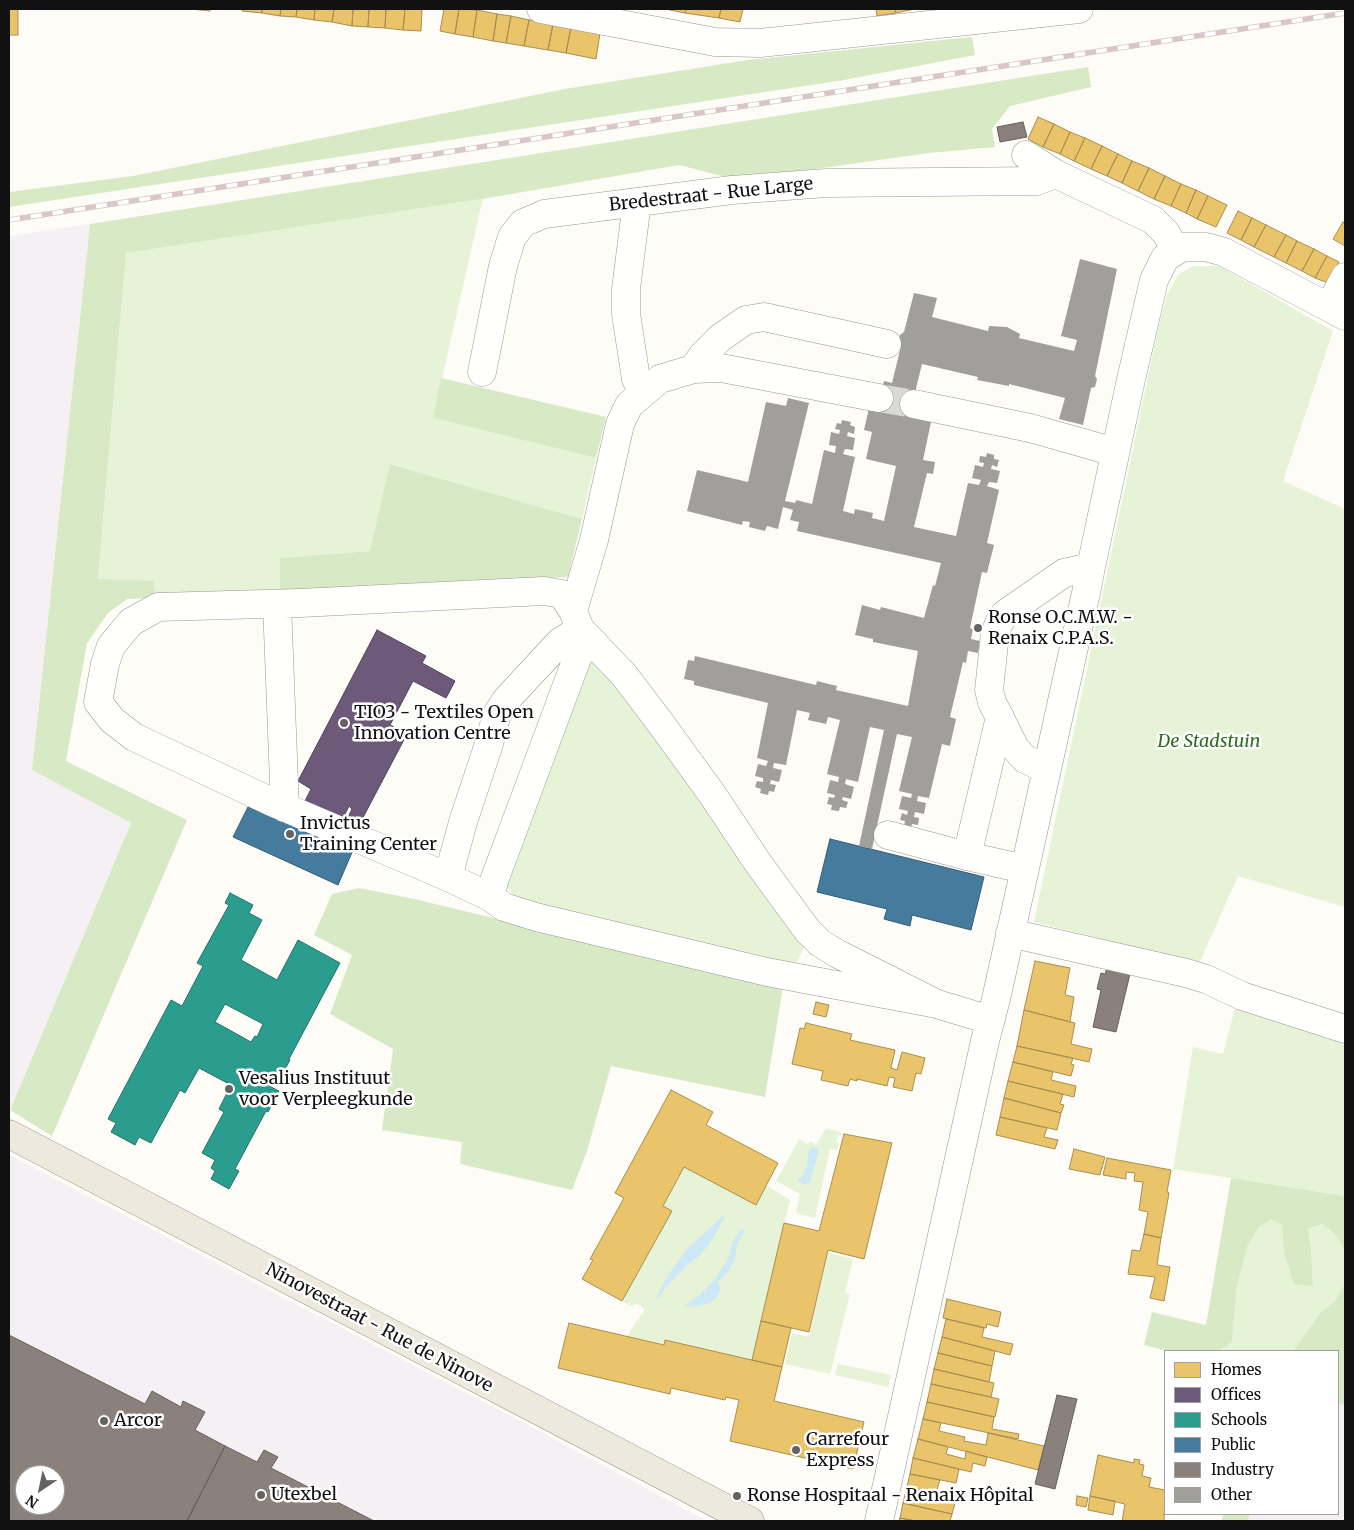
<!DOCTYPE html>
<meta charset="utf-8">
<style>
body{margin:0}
#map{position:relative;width:1354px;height:1530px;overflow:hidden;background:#fdfcf7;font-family:Merriweather,serif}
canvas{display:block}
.frame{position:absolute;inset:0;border:10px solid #111;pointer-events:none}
.legend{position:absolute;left:1164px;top:1350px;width:175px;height:165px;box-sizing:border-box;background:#fff;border:1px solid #a0a0a0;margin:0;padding:6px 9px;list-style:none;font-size:15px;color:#111}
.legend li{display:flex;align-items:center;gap:10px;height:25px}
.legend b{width:25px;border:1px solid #a0a0a0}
.north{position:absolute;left:15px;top:1465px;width:50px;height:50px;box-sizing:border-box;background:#fff;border:1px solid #a0a0a0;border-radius:50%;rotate:214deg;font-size:14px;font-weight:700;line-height:20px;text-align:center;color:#111}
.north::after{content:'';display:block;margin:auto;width:18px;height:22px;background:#646362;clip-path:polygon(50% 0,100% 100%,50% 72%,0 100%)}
</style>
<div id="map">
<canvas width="1354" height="1530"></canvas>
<div class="frame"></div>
<ul class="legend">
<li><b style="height:14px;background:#e9c46a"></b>Homes</li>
<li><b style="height:14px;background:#6d597a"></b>Offices</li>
<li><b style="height:14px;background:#2a9d8f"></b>Schools</li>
<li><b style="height:14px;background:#457b9d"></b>Public</li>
<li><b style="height:14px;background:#8a817c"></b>Industry</li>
<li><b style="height:14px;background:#a19f9c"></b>Other</li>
</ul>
<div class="north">N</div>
</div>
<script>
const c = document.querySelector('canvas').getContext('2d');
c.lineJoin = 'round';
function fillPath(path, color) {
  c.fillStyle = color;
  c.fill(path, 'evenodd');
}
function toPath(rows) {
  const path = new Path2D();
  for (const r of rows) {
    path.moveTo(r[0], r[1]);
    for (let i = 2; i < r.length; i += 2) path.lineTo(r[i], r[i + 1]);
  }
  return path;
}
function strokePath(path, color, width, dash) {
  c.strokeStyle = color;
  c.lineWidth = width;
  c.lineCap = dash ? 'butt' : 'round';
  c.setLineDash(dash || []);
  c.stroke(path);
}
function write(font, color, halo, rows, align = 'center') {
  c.font = font + ' Merriweather,serif';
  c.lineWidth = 5;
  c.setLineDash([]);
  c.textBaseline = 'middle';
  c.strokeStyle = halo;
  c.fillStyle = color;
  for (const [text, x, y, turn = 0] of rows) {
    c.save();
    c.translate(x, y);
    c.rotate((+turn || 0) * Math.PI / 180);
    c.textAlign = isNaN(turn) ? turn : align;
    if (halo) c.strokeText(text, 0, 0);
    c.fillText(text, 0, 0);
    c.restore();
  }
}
fillPath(toPath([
 [90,224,32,770,131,823,10,1110,9,1109,9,236],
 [9,1155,526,1424,707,1521,9,1521],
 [25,1475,55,1475,55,1505,25,1505],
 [1338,1404,1345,1405,1345,1521,1248,1521,1250,1514,1338,1514]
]), '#f5f0f3');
fillPath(toPath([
 [483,198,433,418,596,458,582,519,391,464,370,551,281,558,280,594,156,598,98,579,126,253],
 [1193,266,1219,266,1333,331,1283,481,1345,509,1345,907,1238,876,1198,966,1154,952,1034,922,1158,329,1167,295,1178,275],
 [593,653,807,941,798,960,791,967,746,958,514,897,506,885],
 [1235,1008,1345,1044,1345,1196,1173,1169,1193,1047,1223,1054],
 [826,1128,842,1133,841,1136,838,1135,836,1142,839,1143,837,1150,830,1149,815,1218,796,1213,800,1194,776,1181,799,1139,808,1144,810,1141,816,1145],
 [684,1167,766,1185,790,1200,752,1360,665,1340,664,1345,627,1336,645,1309,638,1304,630,1306,622,1301,672,1211,663,1206],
 [1271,1220,1282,1225,1284,1252,1313,1286,1311,1248,1308,1229,1322,1224,1335,1234,1345,1252,1345,1283,1335,1301,1321,1312,1293,1351,1221,1351,1232,1341,1237,1286,1248,1245,1259,1227],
 [828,1253,853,1259,845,1293,850,1294,830,1374,785,1364,792,1333,809,1337],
 [838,1364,891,1375,888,1387,835,1375]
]), '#e7f3d7');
fillPath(toPath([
 [972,37,975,55,844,80,9,207,9,192,133,176,565,89,748,60],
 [1088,67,1091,87,1010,106,992,129,995,147,929,153,737,180,679,165,500,196,126,253,98,579,153,581,156,598,127,599,108,613,87,643,66,761,187,820,52,1136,10,1110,131,823,32,770,90,224],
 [441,378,606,417,596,458,433,418],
 [390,464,582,519,568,577,280,594,280,558,370,551],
 [359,888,414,899,783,987,765,1097,611,1066,587,1151,572,1190,460,1164,462,1142,382,1130,393,1049,330,1014,352,955,314,935,332,894],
 [1231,1178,1345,1196,1345,1252,1335,1234,1322,1224,1308,1229,1311,1248,1313,1286,1294,1284,1284,1252,1282,1225,1271,1220,1259,1227,1248,1245,1237,1286,1232,1342,1220,1351,1167,1351,1144,1345,1152,1312,1206,1325],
 [1345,1283,1345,1405,1338,1404,1338,1351,1293,1351,1321,1312,1335,1301],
 [1223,1514,1250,1514,1248,1521,1222,1521]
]), '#d8eac5');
fillPath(toPath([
 [816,1147,819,1151,810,1182,806,1184,800,1183,798,1179,802,1177,807,1167,808,1152,811,1148],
 [723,1216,725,1217,724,1219,712,1240,703,1252,698,1257,687,1265,665,1288,659,1298,656,1299,668,1275,688,1248],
 [741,1229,743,1229,744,1232,737,1245,735,1258,730,1269,718,1282,720,1289,718,1296,710,1303,694,1307,685,1305,700,1295,715,1279,729,1257,732,1243]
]), '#cde8f7');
const homes = toPath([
 [9,9,18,9,18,35,9,35,9,9],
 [191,9,210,9,210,11,191,9],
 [242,9,262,9,262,13,242,11,242,9],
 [262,9,281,9,280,16,262,13,262,9],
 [281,9,297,9,296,17,280,16,281,9],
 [297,9,315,9,314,20,296,17,297,9],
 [315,9,334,9,332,22,314,20,315,9],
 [334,9,353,9,352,26,332,22,334,9],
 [353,9,369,9,368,27,352,26,353,9],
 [369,9,386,9,385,28,368,27,369,9],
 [386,9,405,9,403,30,385,28,386,9],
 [405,9,422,9,421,31,403,30,405,9],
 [444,9,459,9,455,34,440,31,444,9],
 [459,9,477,10,473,37,455,34,459,9],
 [665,9,686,9,685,13,665,9],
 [686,9,721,9,719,18,685,13,686,9],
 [721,9,743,9,740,22,719,18,721,9],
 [876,9,895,9,896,13,877,16,876,9],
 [895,9,915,9,896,13,895,9],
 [477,10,497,14,493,41,473,37,477,10],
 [497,14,511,16,506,43,493,41,497,14],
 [511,16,529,20,524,46,506,43,511,16],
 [529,20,553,24,548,50,524,46,529,20],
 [553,24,571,27,566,53,548,50,553,24],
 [571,27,600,33,596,59,566,53,571,27],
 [1038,117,1054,124,1043,147,1028,139,1038,117],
 [1054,124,1070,132,1060,154,1043,147,1054,124],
 [1070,132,1085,138,1074,161,1060,154,1070,132],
 [1085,138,1102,146,1091,169,1074,161,1085,138],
 [1102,146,1118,154,1107,176,1091,169,1102,146],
 [1118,154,1132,161,1122,183,1107,176,1118,154],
 [1132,161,1149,168,1138,191,1122,183,1132,161],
 [1149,168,1165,176,1154,199,1138,191,1149,168],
 [1165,176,1181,184,1171,206,1154,199,1165,176],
 [1181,184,1196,190,1186,213,1171,206,1181,184],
 [1196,190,1208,196,1197,219,1186,213,1196,190],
 [1208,196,1227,205,1216,227,1197,219,1208,196],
 [1238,211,1252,218,1241,240,1227,233,1238,211],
 [1252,218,1266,225,1254,247,1241,240,1252,218],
 [1343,222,1345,224,1345,246,1333,239,1343,222],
 [1266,225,1286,235,1274,257,1254,247,1266,225],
 [1286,235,1297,241,1286,263,1274,257,1286,235],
 [1297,241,1314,249,1302,271,1286,263,1297,241],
 [1314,249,1327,256,1315,278,1302,271,1314,249],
 [1327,256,1339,262,1328,283,1315,278,1327,256],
 [1035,961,1070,968,1065,995,1074,997,1070,1022,1024,1010,1035,961],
 [816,1002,829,1005,826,1017,813,1014,816,1002],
 [1024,1010,1075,1023,1071,1044,1092,1049,1089,1062,1017,1046,1024,1010],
 [806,1023,852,1034,850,1040,895,1050,891,1068,897,1070,902,1052,925,1058,921,1074,916,1073,912,1091,893,1087,895,1078,889,1077,887,1086,857,1079,857,1081,850,1079,848,1086,821,1080,823,1071,792,1064,800,1028,804,1029,806,1023],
 [1017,1046,1073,1058,1071,1064,1074,1065,1071,1076,1013,1062,1017,1046],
 [1013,1062,1053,1072,1051,1080,1076,1086,1074,1097,1008,1081,1013,1062],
 [1008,1081,1063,1094,1060,1104,1064,1105,1061,1113,1004,1098,1008,1081],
 [671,1090,713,1112,706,1125,778,1163,756,1205,684,1167,663,1206,672,1211,622,1301,582,1279,593,1260,590,1259,624,1198,615,1193,671,1090],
 [1004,1098,1061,1113,1057,1130,1000,1117,1004,1098],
 [1000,1117,1047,1128,1044,1137,1058,1140,1055,1149,996,1135,1000,1117],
 [844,1134,892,1143,864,1259,828,1250,809,1332,761,1321,784,1223,819,1231,844,1134],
 [1074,1149,1105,1157,1100,1175,1069,1169,1074,1149],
 [1107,1158,1171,1170,1167,1192,1169,1193,1161,1238,1144,1234,1148,1212,1139,1210,1143,1182,1134,1181,1135,1173,1126,1172,1126,1179,1103,1175,1107,1158],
 [1144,1234,1161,1238,1157,1265,1170,1267,1164,1301,1150,1298,1155,1277,1128,1274,1132,1250,1140,1251,1144,1234],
 [947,1299,1001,1312,998,1327,987,1324,986,1328,943,1318,947,1299],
 [946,1319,984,1328,982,1337,1013,1344,1010,1355,942,1337,946,1319],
 [761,1321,791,1328,782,1367,752,1360,761,1321],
 [569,1323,664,1345,665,1340,782,1367,774,1401,864,1422,853,1469,730,1441,739,1400,726,1397,725,1400,671,1388,670,1394,558,1368,569,1323],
 [942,1337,995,1351,992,1366,938,1353,942,1337],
 [938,1353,992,1366,989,1382,934,1369,938,1353],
 [934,1369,994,1383,991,1397,931,1384,934,1369],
 [931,1384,999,1399,995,1417,927,1402,931,1384],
 [927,1402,994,1417,992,1429,1019,1434,1018,1439,923,1419,927,1402],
 [923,1419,941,1423,939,1431,965,1437,964,1441,986,1445,988,1433,1044,1446,1038,1470,918,1439,923,1419],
 [918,1439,948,1447,946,1454,965,1459,966,1451,987,1457,985,1466,973,1463,971,1472,913,1458,918,1439],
 [1098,1455,1134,1463,1134,1459,1140,1460,1139,1464,1144,1465,1142,1476,1151,1478,1149,1487,1165,1490,1164,1521,1122,1521,1125,1504,1090,1496,1098,1455],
 [913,1458,959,1469,956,1483,910,1474,913,1458],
 [910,1474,940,1480,936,1493,907,1487,910,1474],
 [907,1487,957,1496,952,1514,903,1503,907,1487],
 [1077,1496,1088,1498,1086,1507,1076,1505,1077,1496],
 [1090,1496,1115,1501,1113,1515,1088,1510,1090,1496],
 [903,1503,952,1514,950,1521,916,1521,900,1518,903,1503],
 [900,1518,916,1521,899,1521,900,1518]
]);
fillPath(homes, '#e9c46a');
strokePath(homes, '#a88e4f', 1);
const offices = toPath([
 [377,630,426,656,422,663,455,681,446,698,413,681,390,725,407,734,358,827,346,821,352,809,349,806,343,818,318,806,315,811,303,805,311,789,298,781,377,630]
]);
fillPath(offices, '#6d597a');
strokePath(offices, '#51435a', 1);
const schools = toPath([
 [230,893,253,905,249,913,262,920,241,960,277,980,298,940,340,963,289,1059,290,1060,285,1069,281,1068,271,1087,279,1091,268,1112,266,1111,235,1169,239,1171,229,1189,211,1179,215,1171,211,1168,215,1160,202,1153,224,1112,219,1109,231,1085,199,1068,185,1093,180,1090,151,1143,139,1137,135,1145,111,1132,116,1123,108,1119,171,1000,182,1006,203,966,197,963,229,905,225,903,230,893],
 [225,1004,263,1024,257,1037,255,1036,251,1042,215,1022,225,1004]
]);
fillPath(schools, '#2a9d8f');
strokePath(schools, '#227369', 1);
const public = toPath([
 [250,803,353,850,338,885,233,837,250,803],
 [830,839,984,877,971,930,912,915,910,926,884,919,887,909,817,892,830,839]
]);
fillPath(public, '#457b9d');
strokePath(public, '#355b73', 1);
const industry = toPath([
 [1023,122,1027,137,1000,142,997,127,1023,122],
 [1107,968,1130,974,1116,1032,1093,1027,1101,990,1097,989,1101,973,1105,974,1107,968],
 [9,1335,145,1404,152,1391,181,1407,183,1401,205,1412,195,1430,225,1446,187,1521,9,1521,9,1335],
 [25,1475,55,1475,55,1505,25,1505,25,1475],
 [1057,1395,1077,1399,1055,1489,1035,1484,1057,1395],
 [225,1446,257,1462,264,1450,278,1457,271,1468,374,1521,187,1521,225,1446]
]);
fillPath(industry, '#8a817c');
strokePath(industry, '#665f5c', 1);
fillPath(toPath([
 [1080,259,1117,269,1095,376,1097,379,1095,387,1091,388,1083,425,1059,419,1065,398,1009,384,1009,386,977,380,978,377,922,364,909,417,931,422,923,460,935,462,933,474,927,473,914,527,956,536,968,483,979,485,981,480,972,478,975,465,983,467,984,463,979,462,980,456,986,457,987,453,994,455,994,459,999,460,997,467,992,465,991,469,1000,471,997,483,989,482,987,486,999,490,987,543,994,545,987,573,982,572,970,628,973,629,971,639,980,641,978,653,968,651,966,663,963,662,950,717,956,719,950,746,942,744,929,798,918,796,917,801,926,803,924,814,915,812,914,817,919,818,918,825,912,824,911,828,904,826,905,821,900,820,902,813,907,815,908,811,899,809,902,796,911,798,912,794,899,791,912,737,897,734,872,849,859,846,884,730,870,727,858,782,846,779,845,784,854,787,851,799,843,797,842,800,848,802,846,808,840,807,839,811,831,810,832,805,827,804,829,797,834,798,835,795,827,793,830,780,838,782,839,777,827,774,840,720,828,717,826,724,808,720,810,713,797,710,786,765,774,763,773,768,782,770,779,782,771,780,770,784,776,785,774,792,769,791,768,795,760,793,761,789,755,787,757,781,763,782,763,778,755,776,758,764,766,766,768,761,757,758,768,703,694,685,694,681,684,679,688,660,694,661,695,656,816,685,817,681,837,686,836,690,908,706,918,651,873,642,873,639,855,635,862,605,880,610,881,607,924,618,933,585,935,586,941,563,797,531,799,522,790,520,793,510,783,507,778,529,767,526,765,531,749,527,750,522,743,521,742,525,687,511,697,470,748,482,766,402,786,406,788,398,809,403,785,501,795,503,796,500,812,504,824,450,835,453,836,446,829,445,831,432,839,434,840,430,835,429,837,423,841,424,842,420,851,422,850,425,855,427,854,434,848,432,847,436,855,438,853,450,845,449,843,454,855,457,843,511,854,514,855,509,873,513,872,518,884,521,896,466,866,459,872,432,864,430,869,408,877,410,884,381,892,383,901,346,898,343,900,335,904,332,914,293,937,298,932,317,988,331,989,326,1007,327,1020,334,1019,338,1074,351,1077,340,1061,336]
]), '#a19f9c');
strokePath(toPath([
 [879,398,914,404]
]), '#dad9d4', 28, [28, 14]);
const minor = toPath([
 [541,9,715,42,760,43,1079,9],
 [1026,155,1056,174,1153,220,1166,233,1176,251],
 [637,202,626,289,626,314,636,379,643,393],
 [1329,307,1345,277],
 [693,369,703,355,720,338,746,320,764,317,887,344],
 [482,372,503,266,512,237,523,223,544,214,732,190,826,183,1037,181,1056,174],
 [914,404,1030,428,1115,452],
 [277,604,285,808],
 [573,611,594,540,620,424,629,405,660,379,693,369,721,368,879,398],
 [1000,717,967,856,1024,869],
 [1046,769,1025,759,1015,748,992,702,989,690,995,634,999,623,1005,614,1064,573,1091,567],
 [888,835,967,856],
 [448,877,463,822,488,747,497,714,506,700,560,642,580,629],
 [490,897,495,878,579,653,594,643],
 [1010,933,1186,973,1206,979,1242,996,1345,1029],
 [937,1004,838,954,820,943,807,930,758,863,712,794,659,721,624,675,580,629,573,611,562,594,544,591,300,603,158,607,131,622,111,646,105,664,98,702,112,720,134,737,272,802,448,877,490,897,504,907,536,917,767,972,937,1004,990,1020],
 [879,1521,985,1041,996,999,1086,593,1091,567,1130,384,1154,280,1165,258,1182,247,1206,247,1224,252,1345,316]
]);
const major = toPath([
 [9,1134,750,1521]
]);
strokePath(minor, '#979795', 29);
strokePath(major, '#858482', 29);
strokePath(minor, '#fffffe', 28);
strokePath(major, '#ede9dc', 28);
const rail = toPath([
 [9,220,1345,13]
]);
strokePath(rail, '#d9c6c7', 5.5);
strokePath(rail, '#fff', 4, [11]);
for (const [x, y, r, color] of [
 [978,628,5,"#646362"],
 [344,723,5,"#646362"],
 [290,834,5,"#646362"],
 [229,1089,5,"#646362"],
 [104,1421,5,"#646362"],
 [796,1450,5,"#646362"],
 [261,1495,5,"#646362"],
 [737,1496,5,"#646362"]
]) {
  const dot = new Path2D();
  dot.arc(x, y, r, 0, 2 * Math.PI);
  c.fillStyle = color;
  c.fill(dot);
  strokePath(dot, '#fff', 2);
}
write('18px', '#111', '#fff', [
 ["Bredestraat - Rue Large",711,195,-6],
 ["Ninovestraat - Rue de Ninove",379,1328,28]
]);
write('18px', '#111', '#fff', [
 ["Ronse O.C.M.W. -",988,618],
 ["Renaix C.P.A.S.",988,639],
 ["TIO3 - Textiles Open",354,713],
 ["Innovation Centre",354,734],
 ["Invictus",300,824],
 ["Training Center",300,845],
 ["Vesalius Instituut",239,1079],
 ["voor Verpleegkunde",239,1100],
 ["Arcor",114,1421],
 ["Carrefour",806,1440],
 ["Express",806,1461],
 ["Utexbel",271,1495],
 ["Ronse Hospitaal - Renaix Hôpital",747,1496]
], 'left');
write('italic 18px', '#2f6b1f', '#fff', [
 ["De Stadstuin",1209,742]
]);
</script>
